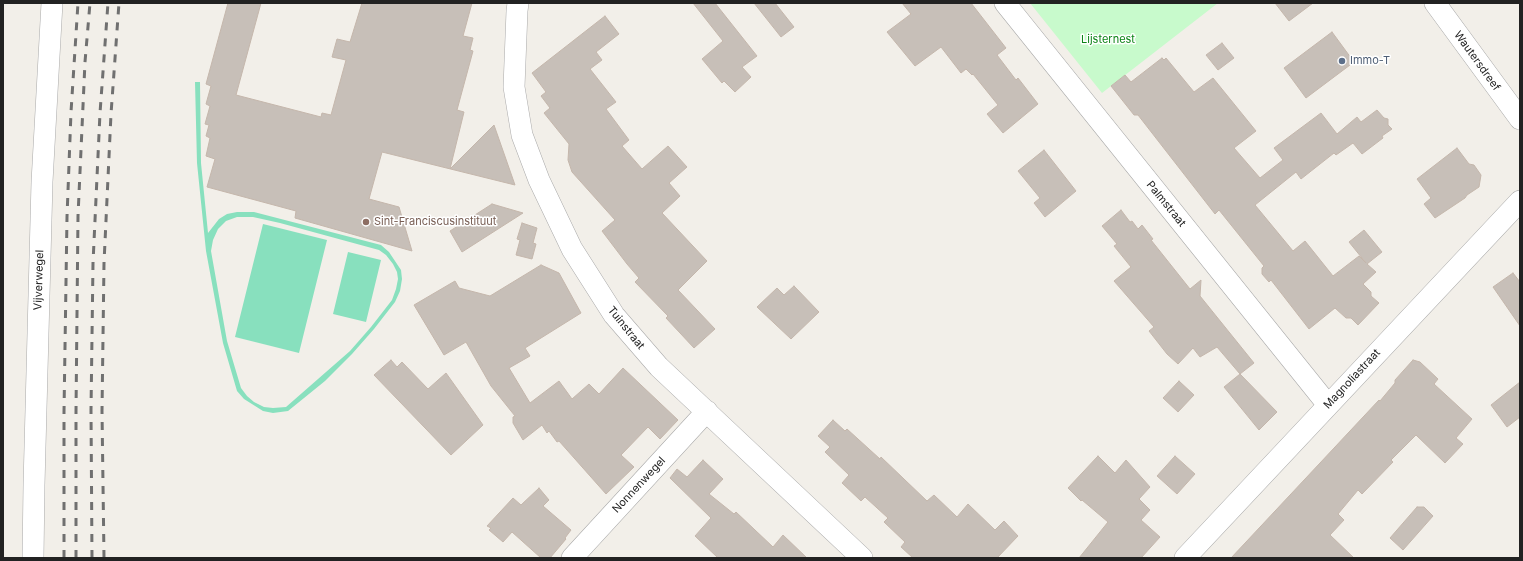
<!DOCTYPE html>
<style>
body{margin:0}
#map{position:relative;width:1523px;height:561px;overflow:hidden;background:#f2efe9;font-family:Inter,sans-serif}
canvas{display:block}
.frame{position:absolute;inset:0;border:4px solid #222;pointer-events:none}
</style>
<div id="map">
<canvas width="1523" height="561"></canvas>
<div class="frame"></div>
</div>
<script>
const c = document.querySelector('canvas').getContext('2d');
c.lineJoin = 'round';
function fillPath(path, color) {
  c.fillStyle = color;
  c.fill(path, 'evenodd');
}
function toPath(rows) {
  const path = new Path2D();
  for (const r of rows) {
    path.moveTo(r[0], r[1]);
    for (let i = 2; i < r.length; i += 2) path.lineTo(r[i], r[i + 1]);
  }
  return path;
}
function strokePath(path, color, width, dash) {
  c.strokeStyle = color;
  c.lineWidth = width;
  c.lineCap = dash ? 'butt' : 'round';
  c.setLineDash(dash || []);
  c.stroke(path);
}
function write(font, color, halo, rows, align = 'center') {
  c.font = font + ' Inter,sans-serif';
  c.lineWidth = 3;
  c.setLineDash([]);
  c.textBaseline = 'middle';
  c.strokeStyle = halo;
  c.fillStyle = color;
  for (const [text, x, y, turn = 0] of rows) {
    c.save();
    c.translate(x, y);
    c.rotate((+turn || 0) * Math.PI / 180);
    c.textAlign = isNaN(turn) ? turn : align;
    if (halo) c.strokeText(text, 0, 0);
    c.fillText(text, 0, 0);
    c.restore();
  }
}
fillPath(toPath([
 [1030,3,1218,3,1102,93]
]), '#c8facc');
fillPath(toPath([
 [195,82,200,82,201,163,208,233,219,219,227,214,237,212,254,212,381,245,389,252,401,270,402,279,400,291,395,302,374,329,352,354,325,381,288,411,273,413,263,411,244,399,237,391,223,343,206,251,197,163],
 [237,217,253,217,280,223,379,250,386,255,393,264,397,272,398,279,396,289,392,300,371,327,350,351,286,407,273,408,264,407,254,402,247,396,241,388,227,341,211,251,213,240,218,229,226,221],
 [263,224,327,240,299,353,235,337],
 [348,252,381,260,366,322,333,314]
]), '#88e0be');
const building = toPath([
 [228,3,261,3,236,95,321,117,322,113,331,115,346,60,332,57,337,39,350,42,362,3,472,3,463,36,473,38,470,50,473,51,457,110,464,112,450,169,494,125,515,185,382,152,369,199,399,207,412,251,295,218,296,211,207,187,215,159,206,156,210,138,206,136,209,125,205,124,210,106,206,104,211,86,206,84,228,3],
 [693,3,715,3,757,56,742,67,751,77,735,92,724,81,722,83,702,59,723,41,693,3],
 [754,3,775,3,794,27,781,37,754,3],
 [902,3,971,3,1006,48,997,55,1016,80,1018,78,1038,104,1003,133,987,114,998,105,973,74,972,75,966,69,961,73,941,47,915,66,887,32,911,14,902,3],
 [1275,3,1313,3,1289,21,1275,3],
 [605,16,619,34,596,52,602,60,590,69,616,102,606,109,629,140,622,146,642,169,668,146,687,167,669,183,680,196,662,213,707,261,678,290,715,329,694,348,666,318,668,316,635,282,639,278,627,264,602,231,615,220,572,172,568,160,569,144,544,113,550,108,541,96,546,92,532,73,605,16],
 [1332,32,1354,62,1306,98,1284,68,1332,32],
 [1222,43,1234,58,1218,70,1206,55,1222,43],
 [1162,58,1164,60,1166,58,1194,92,1213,78,1256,131,1234,148,1260,178,1283,160,1274,148,1321,113,1337,134,1357,117,1361,122,1377,110,1384,118,1388,119,1388,125,1392,129,1382,136,1383,138,1362,154,1353,143,1336,155,1334,153,1301,179,1296,172,1255,205,1293,251,1305,241,1333,276,1359,256,1366,263,1349,242,1364,230,1382,252,1367,264,1376,272,1363,284,1371,292,1371,296,1379,303,1358,325,1351,318,1346,318,1335,308,1309,329,1271,280,1269,282,1262,274,1262,268,1264,266,1219,210,1215,214,1138,115,1134,115,1111,86,1125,75,1131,82,1162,58],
 [1457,148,1469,164,1474,165,1481,175,1479,187,1467,195,1465,198,1435,218,1424,204,1431,198,1417,179,1457,148],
 [1044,150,1076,191,1045,217,1034,203,1040,198,1018,171,1044,150],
 [492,204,523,213,462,252,450,231,492,204],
 [1121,210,1130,222,1132,221,1138,229,1142,225,1153,239,1151,240,1190,289,1201,280,1200,296,1254,363,1240,374,1217,347,1200,357,1193,348,1178,364,1167,354,1149,331,1154,327,1114,281,1131,267,1114,246,1117,244,1102,226,1121,210],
 [522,223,537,228,533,243,536,244,532,259,516,255,520,240,517,239,522,223],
 [541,265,559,273,581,313,525,348,530,356,509,368,530,403,559,381,572,399,589,384,599,394,623,368,678,420,660,439,648,427,621,455,634,467,606,494,559,441,557,442,549,431,547,433,542,425,523,440,513,423,513,417,515,416,491,386,466,342,444,355,414,305,455,281,459,288,490,296,541,265],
 [1513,273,1520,282,1520,326,1493,287,1513,273],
 [794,286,819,312,791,339,757,307,777,288,784,295,794,286],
 [391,360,397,367,402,362,428,389,446,373,483,425,451,455,374,375,391,360],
 [1413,360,1420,362,1438,379,1434,384,1472,419,1456,438,1463,444,1445,463,1416,435,1391,460,1393,462,1362,494,1358,490,1338,514,1344,520,1330,535,1354,558,1231,558,1379,400,1380,401,1395,383,1395,380,1413,360],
 [1240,374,1277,412,1259,430,1224,387,1240,374],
 [1179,381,1194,395,1178,412,1163,398,1179,381],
 [1520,382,1520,417,1507,427,1491,405,1520,382],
 [833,420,845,431,847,429,880,459,881,457,927,501,934,495,957,517,968,504,995,530,1004,521,1018,536,997,558,913,558,901,547,905,542,884,522,888,518,865,497,861,501,842,483,849,475,825,452,830,447,818,436,833,420],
 [1098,456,1115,473,1126,460,1150,487,1139,499,1150,510,1141,520,1160,537,1141,558,1079,558,1108,522,1082,500,1081,501,1068,488,1098,456],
 [1175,456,1195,474,1177,494,1157,476,1175,456],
 [703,460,723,479,709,494,734,514,736,512,773,547,783,535,807,558,718,558,695,536,711,518,670,478,677,469,687,477,703,460],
 [539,488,549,500,543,506,571,530,565,538,566,539,550,558,541,558,512,532,503,542,489,530,491,528,487,526,513,498,521,505,539,488],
 [1417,507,1424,507,1433,516,1403,550,1390,538,1417,507]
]);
fillPath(building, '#c7bfb8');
strokePath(building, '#c4b6ab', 1);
const minor = toPath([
 [518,3,517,11,514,87,522,135,539,180,572,249,614,315,659,367,862,558],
 [1005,3,1328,405],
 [1435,3,1520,119],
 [33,558,34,485,42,182,52,3],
 [572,558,707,411],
 [1185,558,1520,201]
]);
strokePath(minor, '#a9a9a9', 22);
strokePath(minor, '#fff', 21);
strokePath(toPath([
 [64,558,64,412,67,217,71,112,78,3],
 [76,558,76,412,78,216,85,62,90,3],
 [92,558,91,410,93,263,100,113,108,3],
 [104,558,102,411,104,263,111,114,119,3]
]), '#707070', 3, [8, 8]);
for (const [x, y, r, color] of [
 [1342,61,4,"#5c6f8a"],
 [366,222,4,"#8d6e63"]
]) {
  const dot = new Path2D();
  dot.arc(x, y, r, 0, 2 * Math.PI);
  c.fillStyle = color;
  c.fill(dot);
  strokePath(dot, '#fff', 1.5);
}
write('11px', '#0c8416', '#fff', [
 ["Lijsternest",1108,40]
]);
write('11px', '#4e5e75', '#fff', [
 ["Immo-T",1350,61]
], 'left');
write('11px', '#222', '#fff', [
 ["Wautersdreef",1477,61,54],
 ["Palmstraat",1166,204,51],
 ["Vijverwegel",39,280,-88],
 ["Tuinstraat",626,328,51],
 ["Magnoliastraat",1352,379,-47],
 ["Nonnenwegel",639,485,-47]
]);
write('11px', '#785e54', '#fff', [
 ["Sint-Franciscusinstituut",374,222]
], 'left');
</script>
